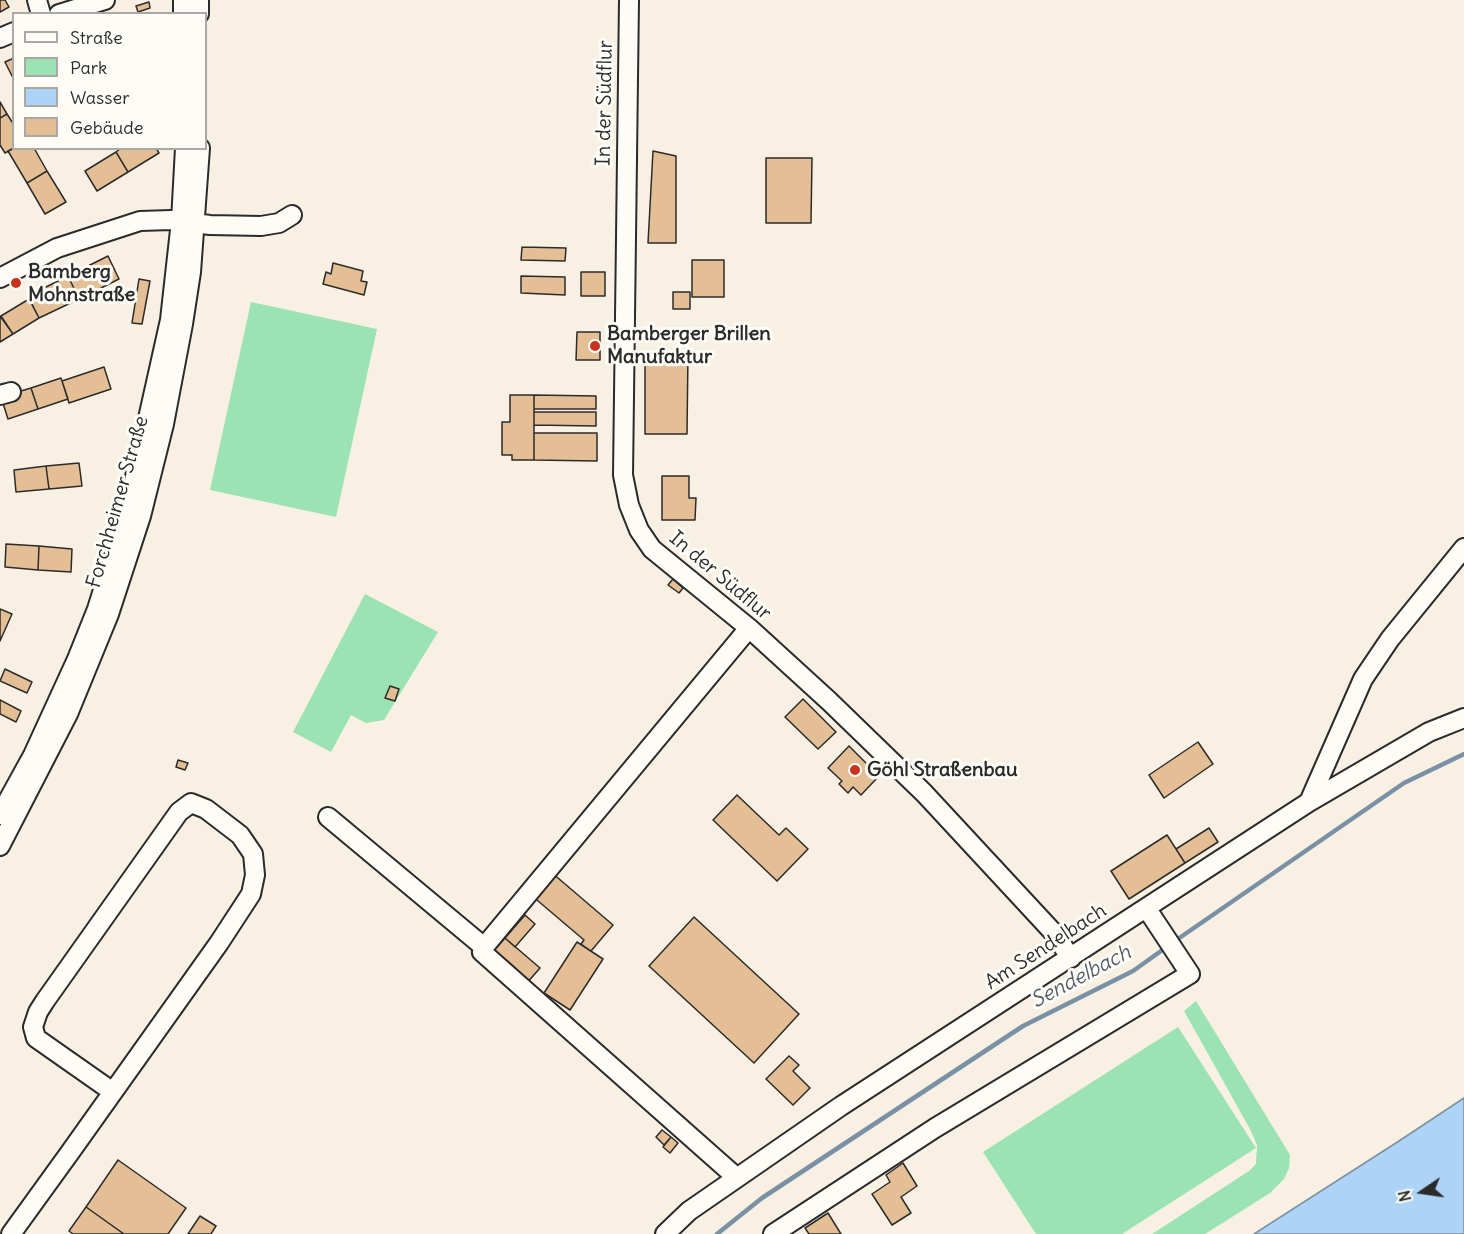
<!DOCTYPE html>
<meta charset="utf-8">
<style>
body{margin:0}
#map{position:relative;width:1464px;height:1234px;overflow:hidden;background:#f8f0e3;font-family:Delius,sans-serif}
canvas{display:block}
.legend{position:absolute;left:12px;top:12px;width:195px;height:138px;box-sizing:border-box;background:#fdfcf7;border:2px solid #a9a8a5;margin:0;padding:8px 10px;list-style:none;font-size:18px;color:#2b2b2b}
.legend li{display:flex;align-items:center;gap:12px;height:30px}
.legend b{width:30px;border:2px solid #a9a8a5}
.north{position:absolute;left:1392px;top:1162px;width:60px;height:60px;-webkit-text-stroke:4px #fdfcf7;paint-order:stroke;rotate:257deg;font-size:16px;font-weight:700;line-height:24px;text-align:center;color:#2b2b2b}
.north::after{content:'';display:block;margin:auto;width:21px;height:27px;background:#2b2b2b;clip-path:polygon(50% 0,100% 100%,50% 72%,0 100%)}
</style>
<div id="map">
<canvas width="1464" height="1234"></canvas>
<ul class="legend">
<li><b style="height:8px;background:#fdfcf7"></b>Straße</li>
<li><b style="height:16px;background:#9be3b2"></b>Park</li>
<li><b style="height:16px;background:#add3f6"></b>Wasser</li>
<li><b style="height:16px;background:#e4bf95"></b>Gebäude</li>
</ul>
<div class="north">N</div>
</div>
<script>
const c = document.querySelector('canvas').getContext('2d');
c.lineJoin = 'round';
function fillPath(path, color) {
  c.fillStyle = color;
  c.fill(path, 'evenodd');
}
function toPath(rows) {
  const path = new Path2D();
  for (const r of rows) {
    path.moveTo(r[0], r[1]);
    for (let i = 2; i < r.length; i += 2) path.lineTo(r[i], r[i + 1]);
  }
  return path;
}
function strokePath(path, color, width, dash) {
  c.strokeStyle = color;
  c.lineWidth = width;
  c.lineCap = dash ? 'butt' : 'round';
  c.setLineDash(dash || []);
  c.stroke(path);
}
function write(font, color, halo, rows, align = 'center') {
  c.font = font + ' Delius,sans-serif';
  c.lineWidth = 6;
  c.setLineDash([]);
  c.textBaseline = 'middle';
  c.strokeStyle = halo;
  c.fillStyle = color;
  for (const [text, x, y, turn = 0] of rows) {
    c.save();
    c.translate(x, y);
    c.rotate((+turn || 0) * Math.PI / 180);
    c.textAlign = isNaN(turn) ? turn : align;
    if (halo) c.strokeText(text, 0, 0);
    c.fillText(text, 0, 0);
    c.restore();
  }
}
fillPath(toPath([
 [251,302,377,329,336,517,210,490],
 [365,594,438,632,384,720,366,723,351,715,331,752,293,732],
 [1196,1001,1290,1155,1289,1168,1284,1179,1270,1193,1205,1234,1152,1234,1249,1171,1256,1164,1257,1145,1250,1129,1184,1011],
 [1178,1027,1256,1148,1122,1234,1036,1234,983,1152]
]), '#9be3b2');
const water = toPath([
 [1464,1098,1464,1234,1254,1234,1399,1141,1464,1098]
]);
fillPath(water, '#add3f6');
strokePath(water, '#7990a5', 1.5);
strokePath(toPath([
 [1175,941,1404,783,1464,754],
 [717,1234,762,1198,1023,1026,1133,971,1168,946]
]), '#7990a5', 4.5);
const building = toPath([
 [0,0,5,0,9,7,0,12,0,0],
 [149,2,150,8,138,12,136,6,149,2],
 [14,58,14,80,5,62,14,58],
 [0,102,7,114,0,118,0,102],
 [7,114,14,125,14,148,5,153,0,145,0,118,7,114],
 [14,148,34,148,47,171,27,183,8,151,14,148],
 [121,148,156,148,159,153,128,172,116,152,121,148],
 [653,151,676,156,676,243,648,243,653,151],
 [116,152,128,172,97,191,85,171,116,152],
 [766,158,812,158,811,223,766,223,766,158],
 [47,171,66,202,45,214,27,183,47,171],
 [522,247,566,248,565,261,521,260,522,247],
 [108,256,119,279,79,299,68,276,108,256],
 [692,260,724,260,724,297,692,297,692,260],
 [333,263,363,271,361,281,367,282,364,295,323,284,326,272,331,274,333,263],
 [581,272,605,272,605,296,581,296,581,272],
 [68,276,79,299,39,318,28,296,68,276],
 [521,276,565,277,565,295,521,293,521,276],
 [139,279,150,281,142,324,132,323,139,279],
 [673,292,690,292,690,309,673,309,673,292],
 [29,299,39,318,13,334,1,316,29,299],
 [0,316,13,334,0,342,0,316],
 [577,332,600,332,600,360,576,360,577,332],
 [645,353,688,353,687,434,645,434,645,353],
 [104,367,111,389,69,403,62,381,104,367],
 [61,378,68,399,38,409,31,388,61,378],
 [31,388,38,409,8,419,1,397,31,388],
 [510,395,534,395,534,460,512,460,512,455,502,455,502,422,510,422,510,395],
 [534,395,596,396,596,409,534,409,534,395],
 [534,412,596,412,596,426,534,425,534,412],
 [534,433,597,433,597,461,534,460,534,433],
 [79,463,82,486,49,489,46,466,79,463],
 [46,466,49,489,16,492,14,470,46,466],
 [662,476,689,476,689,498,696,498,695,520,662,520,662,476],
 [6,544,39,546,38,570,5,567,6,544],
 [39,546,72,549,71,572,38,570,39,546],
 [673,579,683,588,679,593,668,585,673,579],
 [0,609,12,614,0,641,0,609],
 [5,669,32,682,27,693,0,681,5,669],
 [390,686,399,689,395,701,385,698,390,686],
 [803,699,836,732,818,749,785,717,803,699],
 [0,700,21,711,16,722,0,714,0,700],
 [1198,742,1213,764,1164,798,1149,775,1198,742],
 [849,746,879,776,861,795,853,787,848,793,839,784,842,781,828,768,849,746],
 [178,760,188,763,185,770,176,767,178,760],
 [737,795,779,835,786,828,808,849,777,881,713,820,737,795],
 [1209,828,1218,842,1185,863,1176,849,1209,828],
 [1167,835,1185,863,1129,899,1111,871,1167,835],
 [551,872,613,925,591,951,581,944,584,940,531,895,551,872],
 [525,915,535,924,515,947,505,938,525,915],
 [694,917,799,1014,754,1063,649,966,694,917],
 [505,938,540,968,526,984,491,954,505,938],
 [577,942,603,959,570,1010,544,993,577,942],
 [789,1056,799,1065,793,1071,810,1088,793,1105,766,1079,789,1056],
 [662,1130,671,1137,664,1145,656,1137,662,1130],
 [671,1137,678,1143,670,1153,663,1147,671,1137],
 [118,1160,186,1208,168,1234,124,1234,86,1207,118,1160],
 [903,1163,917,1186,901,1197,911,1213,892,1225,872,1194,890,1182,886,1175,903,1163],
 [86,1207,124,1234,73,1234,69,1231,86,1207],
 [828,1213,841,1234,809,1234,805,1228,828,1213],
 [200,1216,216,1226,211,1234,188,1234,200,1216]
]);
fillPath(building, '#e4bf95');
strokePath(building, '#2b2b2b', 1.5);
const minor = toPath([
 [37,0,41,14],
 [183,0,183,14],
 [199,0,199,14],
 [629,0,623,475,629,505,639,530,652,549,749,628,829,701,924,793,1052,931,1071,958],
 [59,14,105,0],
 [0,38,14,32],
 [0,278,57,248,140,221,171,220,210,225,261,226,279,223,292,215],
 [0,395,11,392],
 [1309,802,1363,679,1390,639,1464,548],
 [0,815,33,755,77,659,97,609,126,517,170,320,181,221,185,148],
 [328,817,484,947,749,628],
 [0,846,68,714,109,614,141,516,164,424,183,324,191,272,200,148],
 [484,947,482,952,736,1177],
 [11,1234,71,1151,219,943,251,894,255,875,253,854,240,835,206,809,191,803,179,812,45,1001,38,1012,33,1027,36,1038,113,1092],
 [665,1234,689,1211,841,1106,1309,802,1429,732,1464,718],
 [773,1234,935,1128,1190,974,1147,909]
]);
strokePath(minor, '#2b2b2b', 22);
strokePath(minor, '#fdfcf7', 18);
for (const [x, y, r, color] of [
 [16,283,6,"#c8321e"],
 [595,346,6,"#c8321e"],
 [855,770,6,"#c8321e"]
]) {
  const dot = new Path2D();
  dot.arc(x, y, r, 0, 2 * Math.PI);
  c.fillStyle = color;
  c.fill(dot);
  strokePath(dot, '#fdfcf7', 2);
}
write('20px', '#2b2b2b', '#fdfcf7', [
 ["In der Südflur",605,103,-89],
 ["Forchheimer Straße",118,502,-74],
 ["In der Südflur",720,576,40],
 ["Am Sendelbach",1046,947,-33]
]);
write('bold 20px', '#2b2b2b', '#fdfcf7', [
 ["Bamberg",28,272],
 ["Mohnstraße",28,295],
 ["Bamberger Brillen",607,334],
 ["Manufaktur",607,357],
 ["Göhl Straßenbau",867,770]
], 'left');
write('italic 21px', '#525d68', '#fdfcf7', [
 ["Sendelbach",1081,977,-28]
]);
</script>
